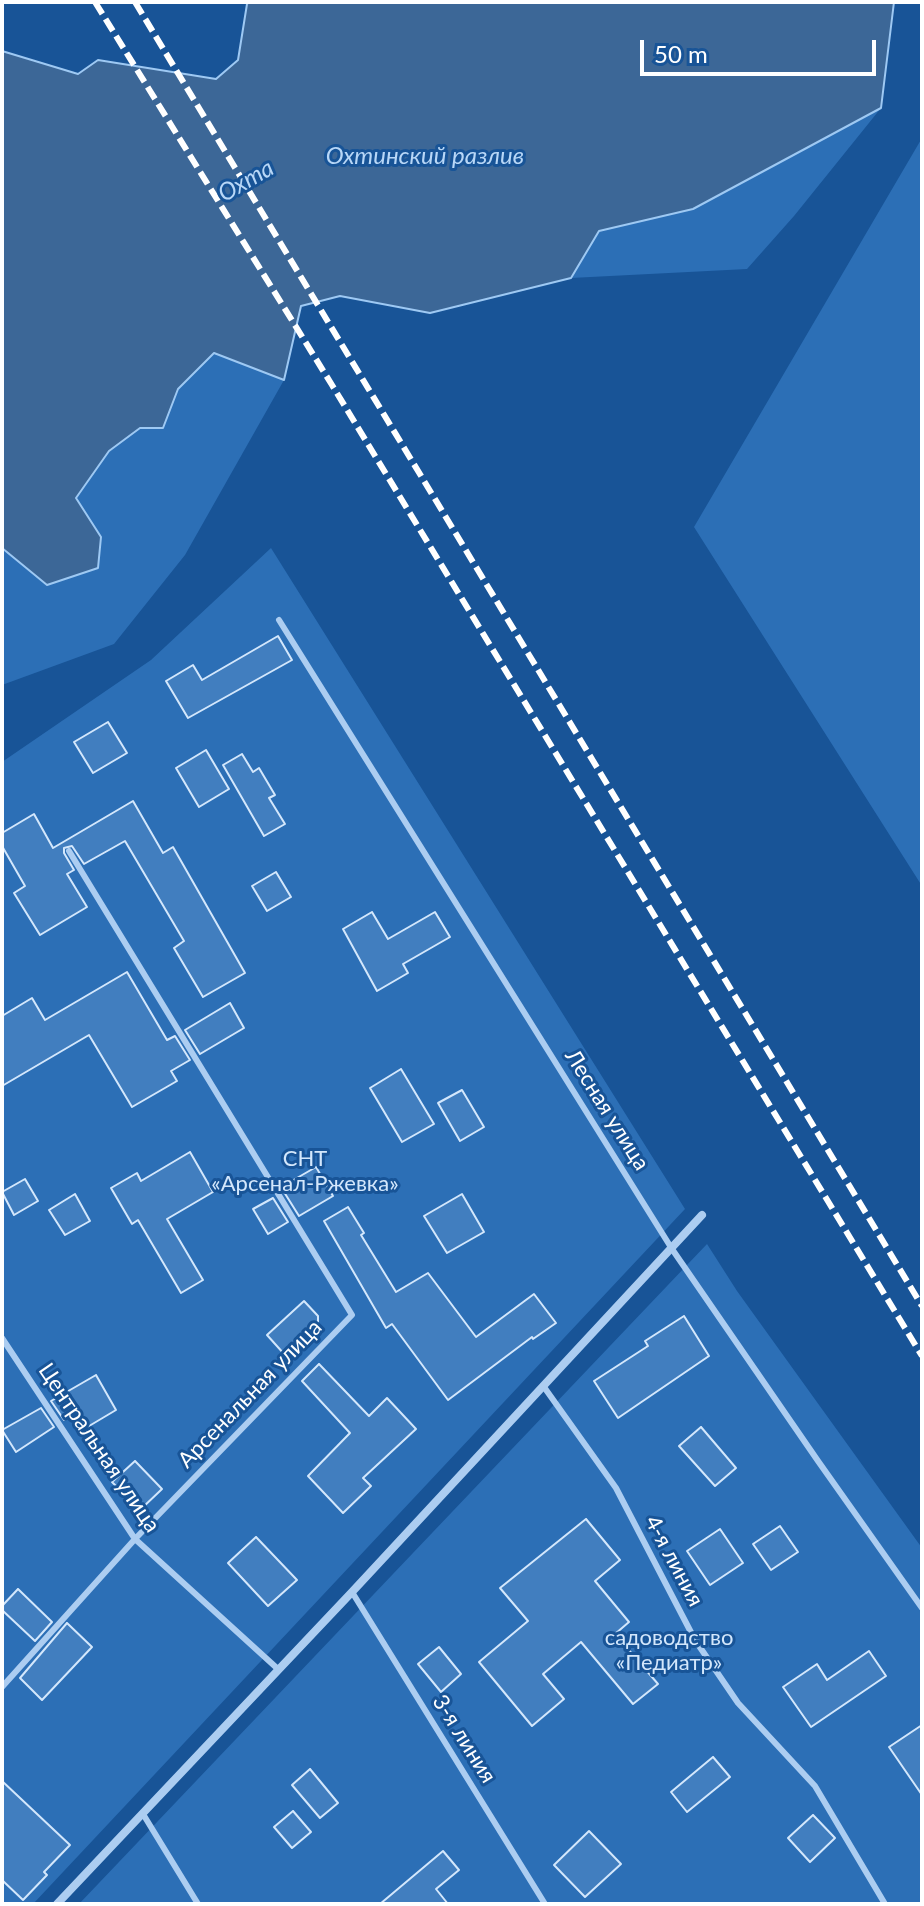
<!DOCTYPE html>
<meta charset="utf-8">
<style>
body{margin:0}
#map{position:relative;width:924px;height:1906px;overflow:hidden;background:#185497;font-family:Lato,sans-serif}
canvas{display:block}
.frame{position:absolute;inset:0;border:4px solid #fff;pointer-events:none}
.scale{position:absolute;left:640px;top:40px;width:236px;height:36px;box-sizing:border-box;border:4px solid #fff;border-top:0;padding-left:10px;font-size:24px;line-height:28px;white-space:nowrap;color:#fff;-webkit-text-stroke:6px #185497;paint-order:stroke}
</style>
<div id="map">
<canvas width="924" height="1906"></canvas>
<div class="frame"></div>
<div class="scale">50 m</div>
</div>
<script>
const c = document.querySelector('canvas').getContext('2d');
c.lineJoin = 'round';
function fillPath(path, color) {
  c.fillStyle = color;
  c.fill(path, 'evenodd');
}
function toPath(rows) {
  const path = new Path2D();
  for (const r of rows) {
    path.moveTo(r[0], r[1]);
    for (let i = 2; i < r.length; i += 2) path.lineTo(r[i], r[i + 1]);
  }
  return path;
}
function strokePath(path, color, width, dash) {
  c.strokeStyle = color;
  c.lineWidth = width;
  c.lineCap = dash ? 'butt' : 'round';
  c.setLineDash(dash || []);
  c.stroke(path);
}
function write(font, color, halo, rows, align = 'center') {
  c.font = font + ' Lato,sans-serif';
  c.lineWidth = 6;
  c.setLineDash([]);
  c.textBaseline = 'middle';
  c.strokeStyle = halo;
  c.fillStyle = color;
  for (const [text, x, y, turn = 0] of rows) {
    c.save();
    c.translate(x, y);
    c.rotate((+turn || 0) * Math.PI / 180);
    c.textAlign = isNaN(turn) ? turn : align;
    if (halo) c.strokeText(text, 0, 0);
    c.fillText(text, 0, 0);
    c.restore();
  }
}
fillPath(toPath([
 [881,108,794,216,747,269,571,278,599,231,693,209],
 [922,138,922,886,694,527],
 [214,353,284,380,185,555,114,644,2,685,2,548,47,585,101,537,76,499,109,451,140,428,163,428,178,389],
 [271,548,685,1209,33,1904,2,1904,2,762,151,660],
 [707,1244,737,1291,922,1548,922,1904,79,1904]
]), '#2c6fb6');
const water = toPath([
 [249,2,894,2,881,108,693,209,599,231,571,278,430,313,340,296,301,306,284,380,214,353,178,389,163,428,140,428,109,451,76,498,101,537,98,568,47,585,2,548,2,51,78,74,98,60,216,79,238,60,247,4,249,2]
]);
fillPath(water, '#3c6797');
strokePath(water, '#9ec9f3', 2);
const building = toPath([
 [278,636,292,660,188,718,166,681,193,665,202,680,278,636],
 [108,722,127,753,93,773,74,742,108,722],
 [206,750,229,789,199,807,176,768,206,750],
 [242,754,253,772,259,768,275,795,269,798,285,824,264,836,223,765,242,754],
 [133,801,163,853,173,847,245,973,203,997,174,948,184,941,125,841,84,864,72,846,64,848,64,853,74,870,67,874,87,907,40,935,14,893,25,886,2,846,2,833,34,814,53,848,133,801],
 [276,872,291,897,267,911,252,886,276,872],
 [372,912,388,939,435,912,450,937,403,964,408,973,377,991,343,929,372,912],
 [127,972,167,1040,175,1036,190,1060,171,1071,177,1081,132,1107,89,1035,2,1086,2,1016,32,998,45,1020,127,972],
 [230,1003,244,1028,200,1054,185,1030,230,1003],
 [401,1069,434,1124,402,1142,370,1088,401,1069],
 [462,1090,484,1127,460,1141,438,1103,462,1090],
 [190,1152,213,1192,167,1219,203,1280,181,1293,138,1220,132,1224,111,1188,137,1173,141,1181,190,1152],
 [316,1167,333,1196,299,1216,284,1192,293,1186,290,1182,316,1167],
 [25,1179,38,1201,14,1215,2,1192,25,1179],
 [75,1194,90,1221,65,1235,49,1210,75,1194],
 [462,1194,484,1232,447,1253,424,1216,462,1194],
 [273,1198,288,1222,268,1234,253,1209,273,1198],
 [348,1207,364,1233,361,1235,396,1292,428,1273,476,1337,534,1294,556,1323,533,1339,532,1337,448,1400,392,1324,386,1328,324,1221,348,1207],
 [304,1301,318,1316,318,1326,285,1355,267,1335,304,1301],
 [684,1316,709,1356,618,1418,594,1381,648,1346,645,1341,684,1316],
 [319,1364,369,1416,387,1398,416,1429,363,1478,371,1486,343,1513,308,1476,350,1433,302,1381,319,1364],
 [96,1375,116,1410,79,1432,70,1416,64,1420,51,1401,96,1375],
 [41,1408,54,1427,16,1452,2,1430,41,1408],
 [701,1427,736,1468,715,1486,679,1446,701,1427],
 [135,1461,162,1489,140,1510,112,1482,135,1461],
 [586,1519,620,1560,595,1581,629,1622,615,1634,658,1684,633,1704,581,1642,543,1674,564,1699,532,1726,479,1662,528,1621,500,1588,586,1519],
 [780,1526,798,1552,771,1570,753,1544,780,1526],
 [720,1529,743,1563,710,1585,687,1551,720,1529],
 [256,1537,297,1580,268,1606,228,1563,256,1537],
 [18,1589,52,1622,35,1641,2,1610,2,1606,18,1589],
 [67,1623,92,1647,42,1700,20,1678,67,1623],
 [439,1647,461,1674,441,1692,418,1664,439,1647],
 [869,1651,886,1676,811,1727,783,1687,817,1664,827,1680,869,1651],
 [922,1725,922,1795,889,1747,922,1725],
 [713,1757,730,1777,687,1812,671,1792,713,1757],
 [310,1769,338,1803,320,1818,292,1785,310,1769],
 [2,1781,70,1845,44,1872,47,1875,23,1900,2,1880,2,1781],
 [293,1811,311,1832,292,1848,274,1827,293,1811],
 [813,1815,835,1838,810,1862,788,1838,813,1815],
 [589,1831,621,1864,585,1897,554,1865,589,1831],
 [443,1851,459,1870,436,1889,448,1904,380,1904,443,1851]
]);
fillPath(building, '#417ebf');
strokePath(building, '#d3e7fc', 2);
strokePath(toPath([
 [279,620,672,1249,818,1461,922,1608],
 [2,1338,135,1539,279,1670],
 [544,1387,616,1488,695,1640,738,1703,815,1786,885,1904],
 [352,1592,545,1904],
 [2,1687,135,1539,352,1315,69,851],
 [143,1814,198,1904]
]), '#accdf1', 6);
strokePath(toPath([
 [57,1904,352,1592,702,1215]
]), '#accdf1', 8);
strokePath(toPath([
 [95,2,332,385,922,1356],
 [135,2,922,1306]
]), '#fff', 6, [14, 6]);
write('22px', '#fff', '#185497', [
 ["Лесная улица",607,1110,58],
 ["Арсенальная улица",250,1394,-46],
 ["Центральная улица",99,1448,56],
 ["4-я линия",674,1561,62],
 ["3-я линия",464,1739,58]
]);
write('22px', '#d3e7fc', '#185497', [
 ["СНТ",305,1159],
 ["«Арсенал-Ржевка»",305,1184],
 ["садоводство",669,1638],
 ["«Педиатр»",669,1663]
]);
write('italic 24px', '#b8d7f7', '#185497', [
 ["Охтинский разлив",425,156],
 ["Охта",246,181,-30]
]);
</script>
